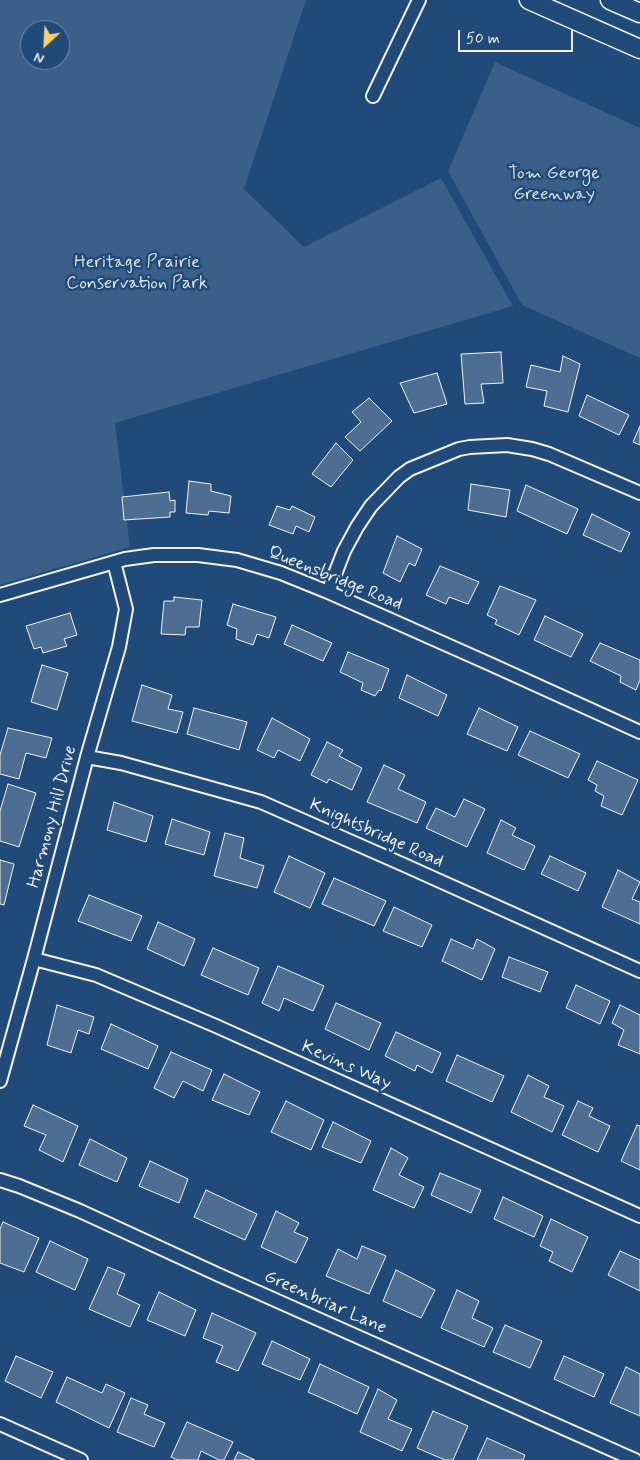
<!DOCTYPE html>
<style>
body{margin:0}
#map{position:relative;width:640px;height:1460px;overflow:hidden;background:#1f4a7a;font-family:Mynerve,sans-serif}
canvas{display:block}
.north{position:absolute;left:20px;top:20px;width:50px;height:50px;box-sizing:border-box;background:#1f4a7a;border:1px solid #748da6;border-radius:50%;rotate:205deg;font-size:14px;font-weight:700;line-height:20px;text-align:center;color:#f4f1e8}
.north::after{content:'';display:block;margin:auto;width:18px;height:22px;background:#ffd166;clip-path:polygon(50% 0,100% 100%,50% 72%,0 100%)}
.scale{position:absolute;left:458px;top:30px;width:115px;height:22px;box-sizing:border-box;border:2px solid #f4f1e8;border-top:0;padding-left:6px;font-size:15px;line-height:18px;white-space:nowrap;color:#f4f1e8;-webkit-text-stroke:4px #1f4a7a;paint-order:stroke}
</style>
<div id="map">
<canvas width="640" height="1460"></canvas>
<div class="north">N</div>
<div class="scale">50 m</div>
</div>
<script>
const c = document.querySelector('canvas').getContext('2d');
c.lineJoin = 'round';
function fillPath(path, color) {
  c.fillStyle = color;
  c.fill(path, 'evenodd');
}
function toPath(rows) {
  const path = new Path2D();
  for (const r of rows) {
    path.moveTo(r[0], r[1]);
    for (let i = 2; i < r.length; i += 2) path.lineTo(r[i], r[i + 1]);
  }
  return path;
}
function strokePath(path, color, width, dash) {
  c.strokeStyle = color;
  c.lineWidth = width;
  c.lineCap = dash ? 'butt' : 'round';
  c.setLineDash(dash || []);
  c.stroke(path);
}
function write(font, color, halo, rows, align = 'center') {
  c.font = font + ' Mynerve,sans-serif';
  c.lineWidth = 5;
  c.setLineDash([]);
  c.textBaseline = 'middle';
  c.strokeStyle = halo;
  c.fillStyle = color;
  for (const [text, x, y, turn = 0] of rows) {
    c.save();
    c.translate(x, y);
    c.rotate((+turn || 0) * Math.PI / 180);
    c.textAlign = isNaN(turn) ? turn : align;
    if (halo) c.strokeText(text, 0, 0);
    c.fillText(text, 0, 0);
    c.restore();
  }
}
fillPath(toPath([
 [0,0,306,0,244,189,304,247,441,178,513,306,115,423,130,547,0,585],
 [30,30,60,30,60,60,30,60],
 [495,62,640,128,640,358,522,305,448,171]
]), '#3a5f88');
const building = toPath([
 [501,352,503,383,481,384,484,403,465,404,461,354,501,352],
 [563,356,580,364,568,412,544,406,547,391,526,387,531,365,560,372,563,356],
 [437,373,447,404,414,413,400,383,437,373],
 [587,395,629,415,619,435,579,416,587,395],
 [369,398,392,421,360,451,345,437,361,422,352,412,369,398],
 [640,426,640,445,633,442,640,426],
 [336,443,353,460,331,487,312,474,336,443],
 [189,481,211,484,211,491,231,496,229,513,209,511,208,515,186,513,189,481],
 [471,484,510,490,506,517,468,510,471,484],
 [526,485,578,509,567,534,517,511,526,485],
 [169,492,170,501,175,500,175,512,170,512,170,517,124,520,122,497,169,492],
 [277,506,290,510,292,506,315,517,309,532,296,526,293,534,269,525,277,506],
 [592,514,630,533,621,552,583,535,592,514],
 [397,536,422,549,415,566,409,563,400,582,383,573,397,536],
 [440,566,479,582,468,604,449,597,446,604,426,595,440,566],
 [500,586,536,600,519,635,495,624,497,620,487,615,500,586],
 [174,597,202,600,199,627,186,627,185,635,161,634,164,601,174,601,174,597],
 [233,604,276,617,269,638,257,634,253,645,236,639,237,629,227,625,233,604],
 [70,613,77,635,64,639,67,646,43,653,41,647,34,649,26,626,70,613],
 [545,616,583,634,571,657,534,640,545,616],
 [292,625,332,643,323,661,284,644,292,625],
 [600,643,640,660,640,680,636,690,620,682,621,676,590,661,600,643],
 [348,652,389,669,381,691,379,690,375,696,361,690,363,683,340,672,348,652],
 [42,665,68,673,57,710,31,702,42,665],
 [407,675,447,695,438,716,399,698,407,675],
 [142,685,172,695,168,709,183,712,177,733,132,721,142,685],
 [194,708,247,722,239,750,187,734,194,708],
 [479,708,518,727,507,751,467,734,479,708],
 [272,718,310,739,300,761,278,750,274,758,257,750,272,718],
 [8,728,52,738,46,758,26,753,19,779,0,774,0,755,8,728],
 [530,731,580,754,568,778,518,755,530,731],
 [327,742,343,750,339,756,362,768,352,790,329,779,327,783,311,775,327,742],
 [597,761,638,780,622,815,601,806,604,796,595,791,597,785,588,780,597,761],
 [384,765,405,775,398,789,426,802,417,823,367,802,384,765],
 [8,784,36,793,19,847,0,841,0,811,8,784],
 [464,799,485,809,467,847,426,828,436,808,455,817,464,799],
 [114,802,153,816,146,842,107,830,114,802],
 [172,819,210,832,204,855,165,844,172,819],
 [501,820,516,828,512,835,535,846,524,870,487,853,501,820],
 [225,833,244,838,240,858,264,866,257,888,214,876,225,833],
 [289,856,325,873,310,908,274,892,289,856],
 [550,856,586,873,578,891,541,874,550,856],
 [0,860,14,864,4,905,0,904,0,860],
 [618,870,640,882,632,899,640,902,640,924,602,907,618,870],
 [334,878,386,901,374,926,322,904,334,878],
 [89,895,142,916,131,941,78,921,89,895],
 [394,907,432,925,422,947,383,931,394,907],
 [158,922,195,939,184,966,147,949,158,922],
 [451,939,473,949,477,939,495,949,482,980,442,961,451,939],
 [213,948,259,968,248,995,201,975,213,948],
 [509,957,548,972,540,992,502,977,509,957],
 [278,966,324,986,313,1011,284,998,279,1011,262,1003,278,966],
 [576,985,610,1001,600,1024,566,1008,576,985],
 [336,1003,381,1023,369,1050,325,1029,336,1003],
 [57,1005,94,1017,89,1034,78,1030,71,1053,47,1045,57,1005],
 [620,1005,640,1015,640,1054,618,1045,624,1030,612,1023,620,1005],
 [111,1024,158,1046,148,1069,101,1049,111,1024],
 [396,1032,441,1053,432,1073,417,1065,415,1071,385,1056,396,1032],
 [171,1052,212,1070,203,1091,183,1081,174,1098,154,1088,171,1052],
 [457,1055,504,1076,492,1102,446,1081,457,1055],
 [224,1074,260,1092,249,1115,212,1100,224,1074],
 [528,1075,549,1086,544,1097,564,1106,552,1132,511,1112,528,1075],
 [286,1101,324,1120,311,1150,271,1132,286,1101],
 [578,1101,593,1108,589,1116,610,1126,598,1152,562,1135,578,1101],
 [33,1105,78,1126,63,1162,39,1150,46,1135,24,1126,33,1105],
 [333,1122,371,1141,361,1163,322,1147,333,1122],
 [637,1125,640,1126,640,1170,621,1161,637,1125],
 [90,1139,127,1158,117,1182,79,1165,90,1139],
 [391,1148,408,1158,399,1175,424,1187,414,1208,373,1190,391,1148],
 [150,1161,188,1179,179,1203,139,1186,150,1161],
 [440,1173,481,1190,471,1213,431,1195,440,1173],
 [206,1190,257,1214,245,1240,194,1217,206,1190],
 [503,1197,543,1216,534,1237,494,1219,503,1197],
 [276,1211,299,1223,294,1232,308,1238,296,1263,261,1247,276,1211],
 [551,1219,588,1237,572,1272,549,1261,553,1252,540,1246,551,1219],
 [3,1222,39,1238,24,1272,0,1263,0,1229,3,1222],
 [50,1241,88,1259,75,1290,36,1272,50,1241],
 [362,1246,386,1256,369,1294,326,1276,338,1249,357,1259,362,1246],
 [620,1251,640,1260,640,1291,608,1275,620,1251],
 [108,1267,125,1274,117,1294,140,1305,130,1327,89,1309,108,1267],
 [396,1270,435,1290,421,1318,383,1301,396,1270],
 [457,1290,479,1301,472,1318,493,1328,484,1347,441,1328,457,1290],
 [159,1292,196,1310,185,1336,147,1320,159,1292],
 [212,1313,256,1333,238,1371,216,1362,223,1346,203,1338,212,1313],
 [505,1325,542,1341,530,1368,493,1352,505,1325],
 [272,1341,310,1359,300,1380,262,1364,272,1341],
 [16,1356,53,1372,41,1398,5,1381,16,1356],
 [564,1356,604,1374,594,1397,554,1379,564,1356],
 [320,1364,369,1387,357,1414,308,1392,320,1364],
 [626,1367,640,1374,640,1416,610,1403,626,1367],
 [67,1377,102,1393,106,1384,125,1393,109,1428,56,1402,67,1377],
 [378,1389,397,1400,388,1419,412,1429,402,1451,360,1432,378,1389],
 [131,1398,148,1405,144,1414,165,1423,154,1447,117,1432,131,1398],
 [433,1411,468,1426,453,1460,445,1460,417,1448,433,1411],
 [187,1422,233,1442,224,1460,219,1460,201,1451,198,1460,178,1460,171,1457,187,1422],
 [487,1438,525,1455,523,1460,477,1460,487,1438],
 [238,1452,255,1460,234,1460,238,1452]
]);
fillPath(building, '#4d6e92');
strokePath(building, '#f4f1e8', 1);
const street = toPath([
 [373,96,419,0],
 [328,592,344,551,357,527,371,506,399,477,410,469,459,449,470,447,507,445,532,449,549,454,640,493],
 [0,595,125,559,154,555,198,555,237,560,281,573,328,592,490,664,640,732],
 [87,757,121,763,261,802,402,864,640,971],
 [34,959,96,975,216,1026,640,1216],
 [0,1081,34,959,87,757,119,647,126,609,114,562],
 [0,1180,19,1186,80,1211,219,1275,635,1460],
 [0,1424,81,1460]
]);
const secondary = toPath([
 [529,0,640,49],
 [610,0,640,13]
]);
strokePath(street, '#f4f1e8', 16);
strokePath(secondary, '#f4f1e8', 21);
strokePath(street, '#1f4a7a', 12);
strokePath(secondary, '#1f4a7a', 18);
write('18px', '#e1e2de', '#1f4a7a', [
 ["Tom George",554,174],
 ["Greenway",554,195],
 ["Heritage Prairie",137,263],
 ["Conservation Park",137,284]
]);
write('18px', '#f4f1e8', '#1f4a7a', [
 ["Queensbridge Road",335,579,22],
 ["Harmony Hill Drive",53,817,-75],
 ["Knightsbridge Road",376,834,24],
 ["Kevins Way",346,1066,24],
 ["Greenbriar Lane",325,1303,24]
]);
</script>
